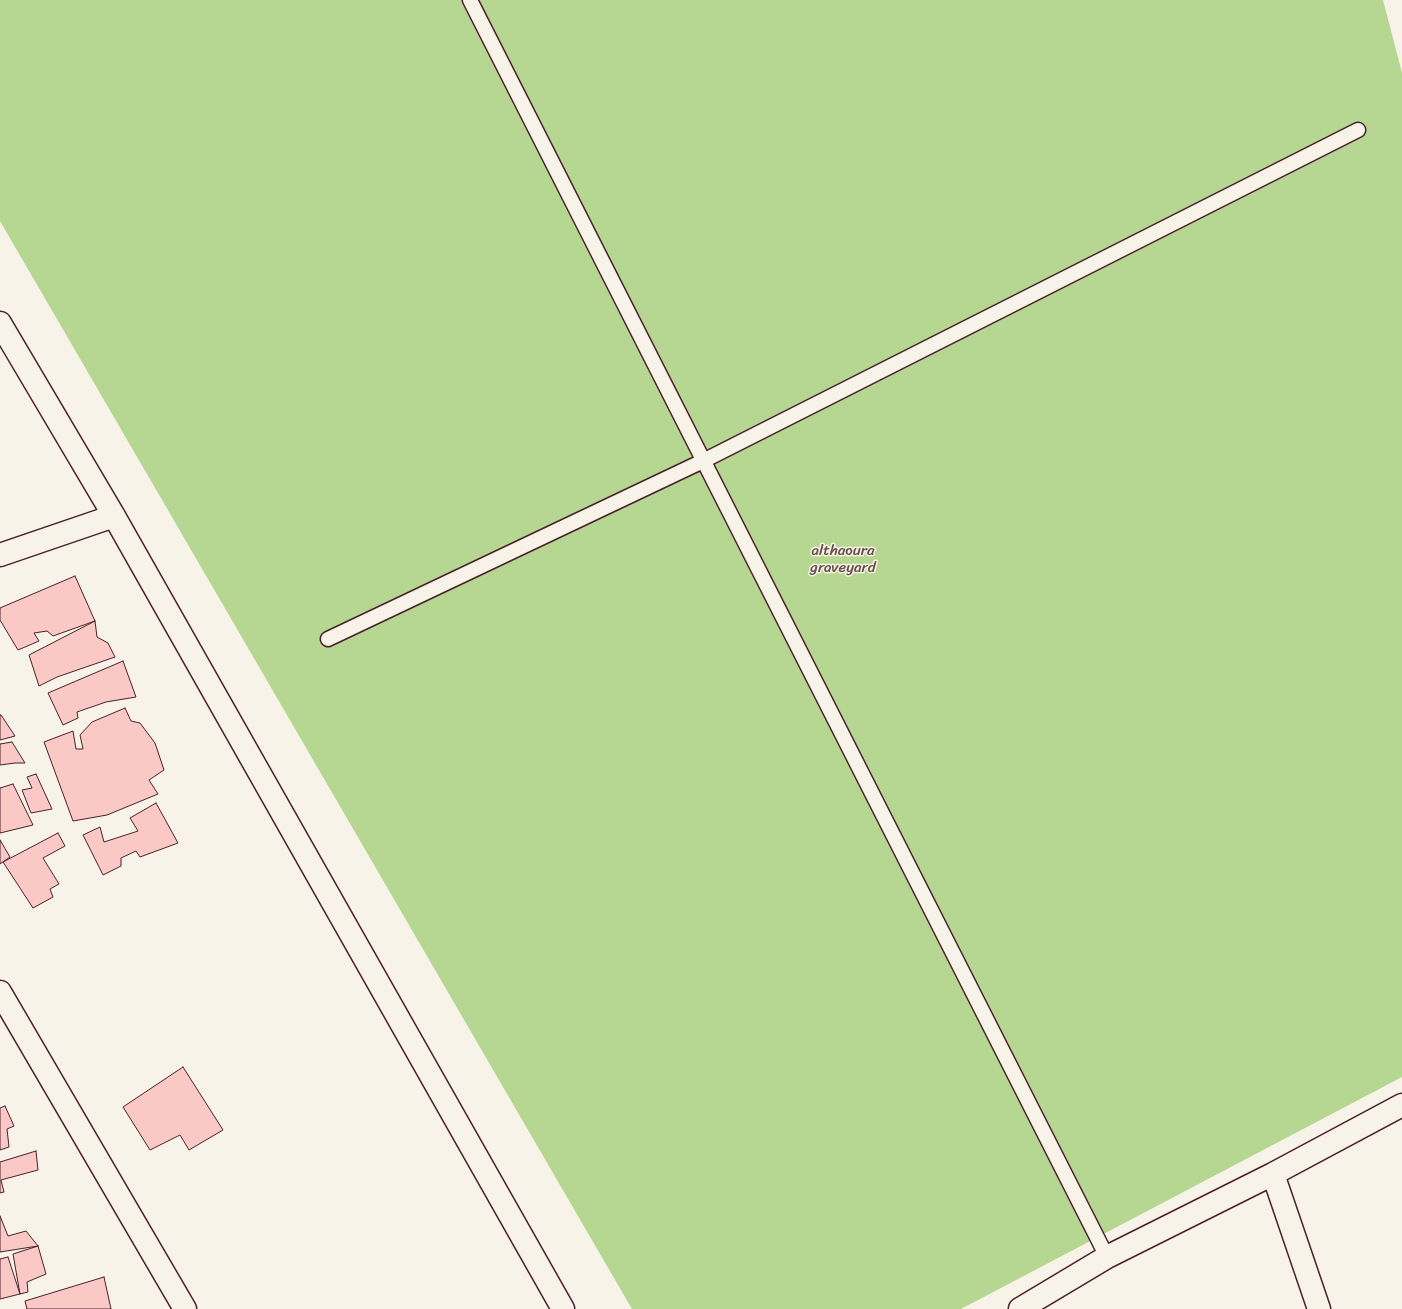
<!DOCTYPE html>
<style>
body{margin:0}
canvas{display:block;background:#f7f3e8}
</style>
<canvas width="1402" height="1309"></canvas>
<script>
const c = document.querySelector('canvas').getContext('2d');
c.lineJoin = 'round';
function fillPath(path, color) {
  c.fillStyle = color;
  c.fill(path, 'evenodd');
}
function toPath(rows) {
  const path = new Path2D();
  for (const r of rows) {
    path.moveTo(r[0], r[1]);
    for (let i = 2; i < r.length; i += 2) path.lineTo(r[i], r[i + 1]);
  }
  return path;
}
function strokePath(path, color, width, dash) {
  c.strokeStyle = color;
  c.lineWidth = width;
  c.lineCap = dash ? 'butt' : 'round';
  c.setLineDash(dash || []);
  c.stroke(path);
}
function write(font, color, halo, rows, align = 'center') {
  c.font = font + ' Sriracha,sans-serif';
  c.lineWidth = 3;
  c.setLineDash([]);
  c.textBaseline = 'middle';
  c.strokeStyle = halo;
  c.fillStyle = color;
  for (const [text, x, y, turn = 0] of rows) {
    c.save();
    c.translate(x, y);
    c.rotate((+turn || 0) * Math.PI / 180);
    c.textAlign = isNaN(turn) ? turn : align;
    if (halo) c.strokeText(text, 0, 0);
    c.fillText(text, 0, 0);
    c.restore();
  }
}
fillPath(toPath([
 [0,0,1383,0,1402,73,1402,1077,961,1309,632,1309,0,221]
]), '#b5d791');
const building = toPath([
 [75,576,95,621,53,636,47,631,34,633,39,641,18,650,0,620,0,608,75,576],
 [95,621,97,637,108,643,115,657,57,677,39,686,29,655,95,621],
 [123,661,136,697,106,702,77,712,78,718,63,725,48,693,123,661],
 [125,708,131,721,140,723,155,743,164,770,149,780,158,794,107,815,73,821,44,742,73,731,76,749,83,749,80,735,92,722,125,708],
 [0,715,1,715,15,736,0,740,0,715],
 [12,742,25,763,15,763,0,765,0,744,12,742],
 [36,774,52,809,31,813,22,790,32,788,27,777,36,774],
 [13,784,33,825,0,833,0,788,13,784],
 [156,803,178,843,140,857,136,851,121,858,121,866,103,875,83,835,100,827,104,842,138,831,130,818,156,803],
 [58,833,65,846,43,858,59,884,50,889,53,897,33,908,3,862,58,833],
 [0,840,10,857,0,864,0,840],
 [183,1067,223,1130,189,1150,180,1135,150,1150,123,1107,183,1067],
 [5,1106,14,1126,7,1129,9,1147,0,1150,0,1108,5,1106],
 [36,1151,38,1170,1,1180,4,1192,0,1193,0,1162,36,1151],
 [0,1216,8,1236,26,1231,38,1246,0,1252,0,1216],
 [38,1246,46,1274,27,1282,28,1292,20,1294,13,1254,38,1246],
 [8,1257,20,1294,0,1299,0,1259,8,1257],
 [104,1277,111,1309,27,1309,25,1301,104,1277]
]);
fillPath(building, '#fac9c5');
strokePath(building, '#4a1f2b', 1);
const lane = toPath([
 [470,0,1107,1257],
 [328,639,703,461,1358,130]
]);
const street = toPath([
 [0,992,185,1309],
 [1273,1174,1319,1309],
 [1020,1309,1107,1257,1273,1174,1402,1105]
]);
const secondary = toPath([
 [0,323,114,516,563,1309],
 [0,555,114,516]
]);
strokePath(lane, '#4a1f2b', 17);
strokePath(street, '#4a1f2b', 25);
strokePath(secondary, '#4a1f2b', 25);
strokePath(lane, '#f7f3e8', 14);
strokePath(street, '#f7f3e8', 22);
strokePath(secondary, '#f7f3e8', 22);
write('15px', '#654d44', '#f7f3e8', [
 ["althaoura",843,551],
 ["graveyard",843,568]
]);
</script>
